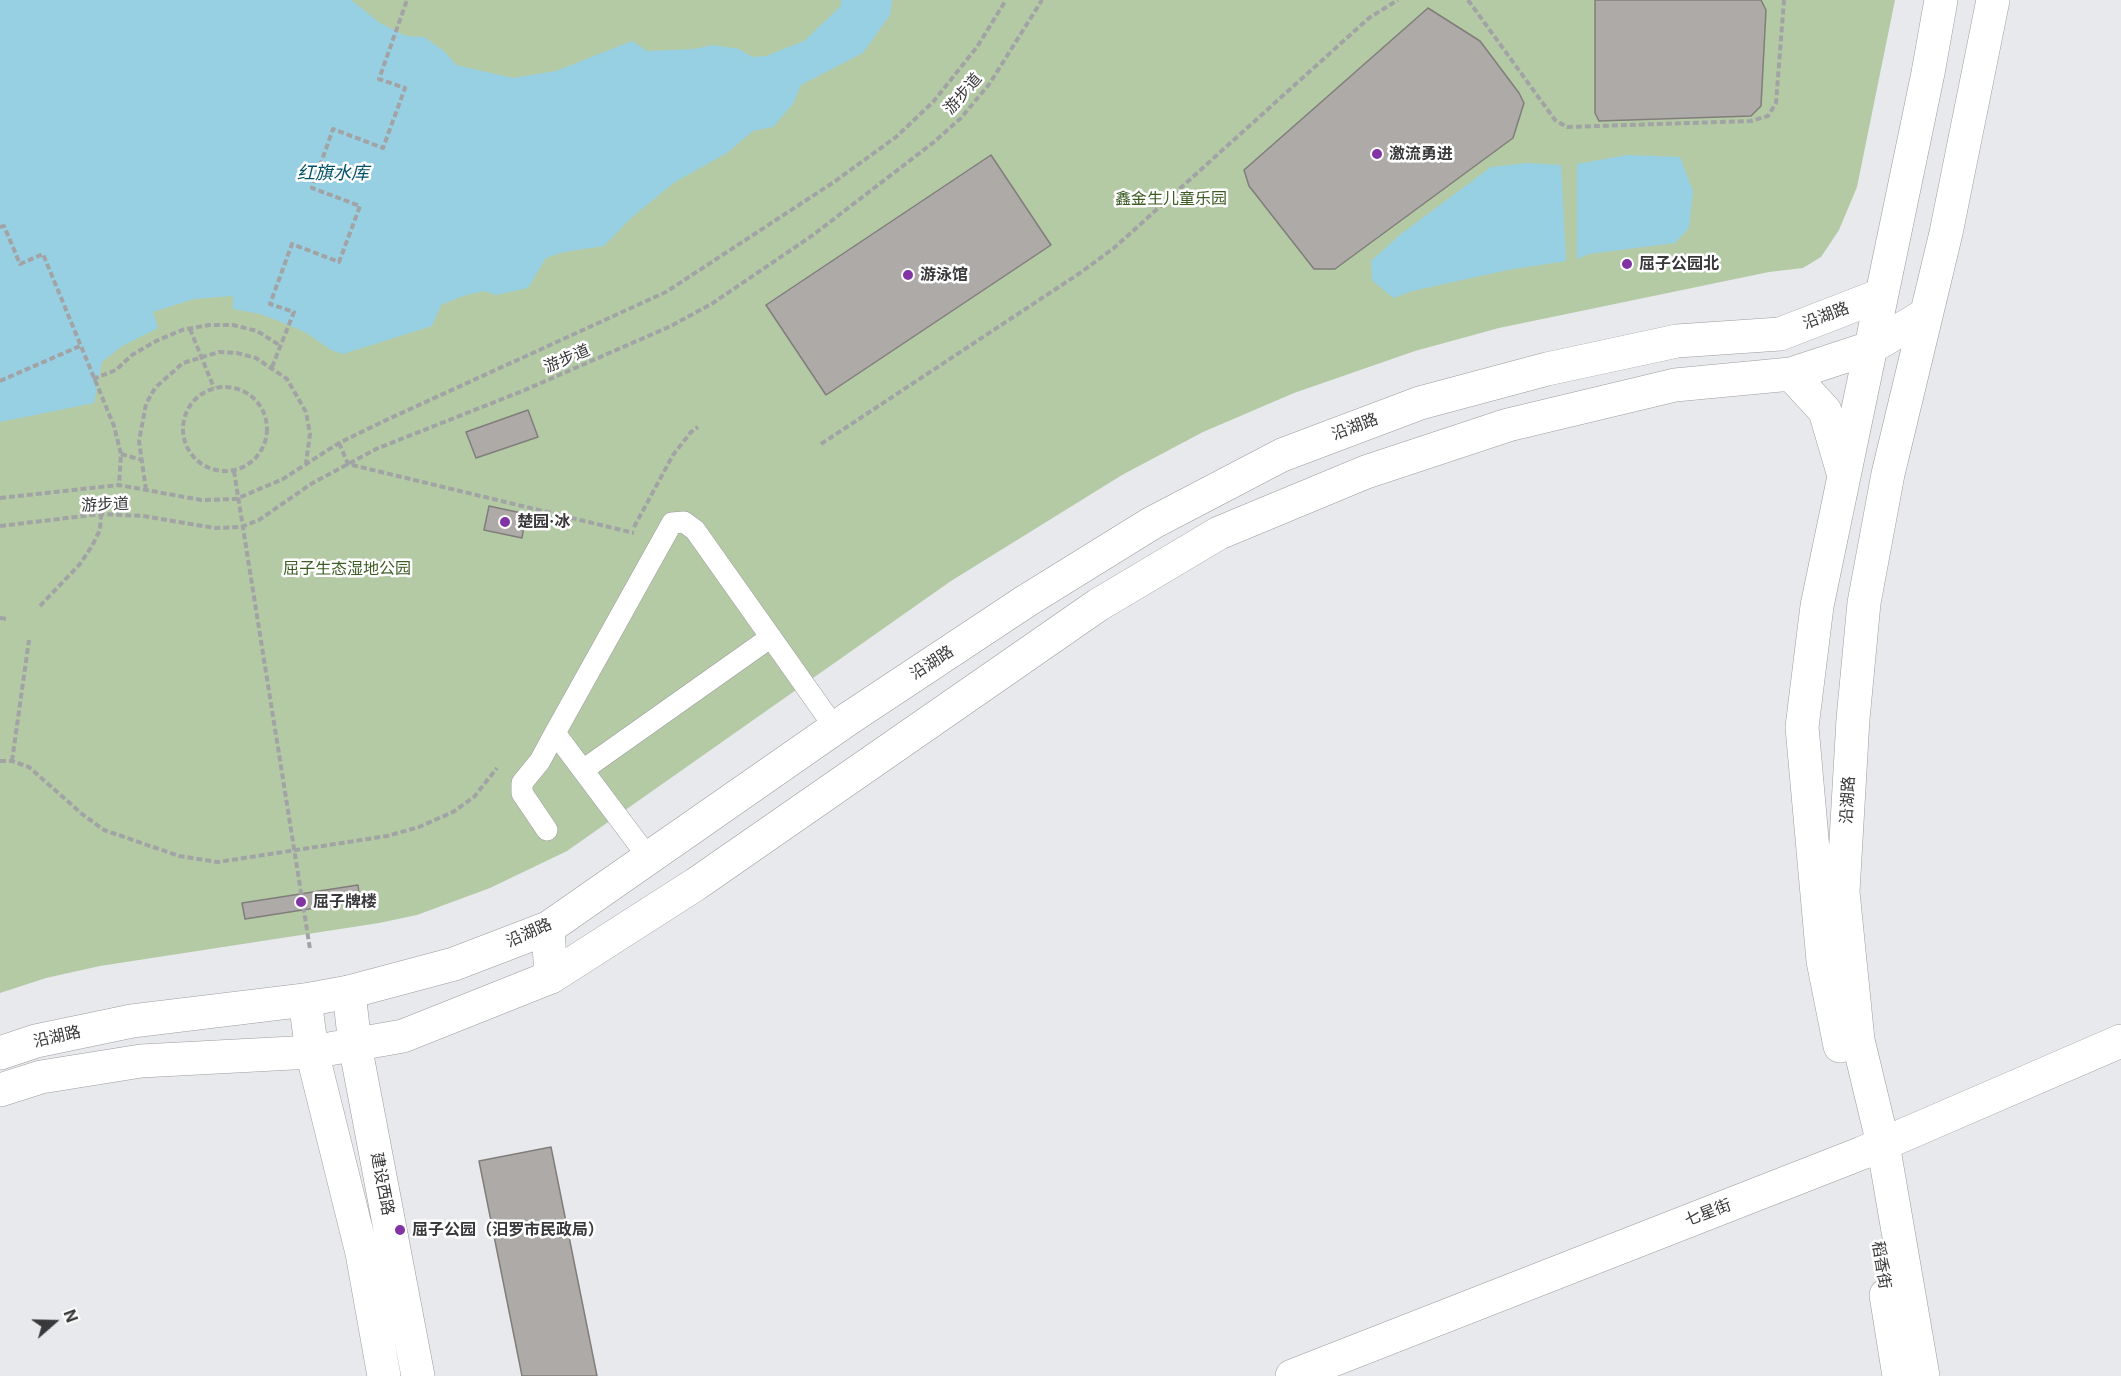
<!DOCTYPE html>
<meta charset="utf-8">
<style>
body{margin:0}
#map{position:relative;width:2121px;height:1376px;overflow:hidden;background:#e8e9ec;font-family:Inter,sans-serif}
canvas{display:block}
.north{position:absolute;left:24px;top:1292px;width:60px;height:60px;-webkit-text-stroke:4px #fff;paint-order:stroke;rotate:70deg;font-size:16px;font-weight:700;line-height:24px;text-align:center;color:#39393b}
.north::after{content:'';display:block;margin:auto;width:21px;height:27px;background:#39393b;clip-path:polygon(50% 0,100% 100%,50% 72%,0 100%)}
</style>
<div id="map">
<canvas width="2121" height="1376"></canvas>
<div class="north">N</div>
</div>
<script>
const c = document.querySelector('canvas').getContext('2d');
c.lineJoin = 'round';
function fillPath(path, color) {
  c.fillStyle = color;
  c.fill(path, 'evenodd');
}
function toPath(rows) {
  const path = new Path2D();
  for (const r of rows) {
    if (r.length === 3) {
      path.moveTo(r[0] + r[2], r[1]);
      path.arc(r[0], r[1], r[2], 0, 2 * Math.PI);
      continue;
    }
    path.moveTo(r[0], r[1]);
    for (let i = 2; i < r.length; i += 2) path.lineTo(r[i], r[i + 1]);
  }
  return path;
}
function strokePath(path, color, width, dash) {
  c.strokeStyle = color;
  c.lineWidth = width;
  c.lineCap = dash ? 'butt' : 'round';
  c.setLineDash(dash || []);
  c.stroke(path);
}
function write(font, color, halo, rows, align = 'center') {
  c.font = font + ' Inter,"Noto Sans SC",sans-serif';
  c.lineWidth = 5;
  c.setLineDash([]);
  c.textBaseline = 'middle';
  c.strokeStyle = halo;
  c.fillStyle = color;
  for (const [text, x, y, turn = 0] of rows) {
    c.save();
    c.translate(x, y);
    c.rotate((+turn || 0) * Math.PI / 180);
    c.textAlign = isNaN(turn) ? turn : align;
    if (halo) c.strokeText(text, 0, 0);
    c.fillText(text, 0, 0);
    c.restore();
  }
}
fillPath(toPath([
 [0,0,1895,0,1857,187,1839,230,1821,257,1803,268,1769,272,1499,328,1415,351,1294,393,1203,432,1122,475,951,581,567,851,490,888,417,915,379,923,100,966,46,978,0,993]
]), '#b4caa5');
fillPath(toPath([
 [0,0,351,0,380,23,406,36,424,37,444,51,456,65,513,78,556,71,632,41,647,51,694,49,713,45,739,49,752,57,766,56,804,41,841,6,841,0,892,0,890,15,863,53,801,85,793,104,773,127,753,131,727,153,675,182,631,218,604,246,564,252,546,258,528,288,496,295,484,291,463,296,441,305,432,326,343,354,331,350,305,332,276,320,260,314,233,309,233,296,194,299,153,312,158,328,122,346,102,362,94,403,0,422],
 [1627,155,1680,157,1693,191,1689,228,1675,243,1589,254,1577,259,1577,164],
 [1527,163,1561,165,1566,261,1508,270,1412,291,1393,298,1372,280,1371,261,1401,234,1491,167]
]), '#98d0e3');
const building = toPath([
 [1761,0,1766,10,1761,106,1751,116,1599,121,1595,113,1595,0,1761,0],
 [1428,8,1480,41,1519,93,1524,103,1513,138,1335,269,1314,269,1249,186,1244,170,1428,8],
 [991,155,1051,245,826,395,766,305,991,155],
 [528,410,538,437,476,458,466,432,528,410],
 [489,506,526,514,522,538,484,530,489,506],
 [358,885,360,901,245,919,242,903,358,885],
 [551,1147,597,1376,522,1376,479,1161,551,1147]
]);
fillPath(building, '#adaaa7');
strokePath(building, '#807e7b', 1.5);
const lane = toPath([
 [583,770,771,637],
 [547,830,522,793,522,783,540,761,555,733],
 [648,857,555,733,672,523,684,522,695,530,835,728]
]);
const street = toPath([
 [548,928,551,977],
 [1292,1376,1862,1153,2121,1041]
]);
const secondary = toPath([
 [1791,374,1825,411,1842,469],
 [1840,1046,1823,961,1802,727,1817,606,1928,73,1941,0],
 [0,1053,36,1041,132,1021,305,1000,349,992,454,964,548,928,848,719,1026,601,1152,523,1282,455,1420,403,1547,369,1677,341,1780,334,1881,295],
 [0,1090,41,1077,141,1061,312,1052,403,1036,551,977,696,884,1098,605,1219,533,1366,472,1508,425,1675,385,1791,374,1870,348,1925,315],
 [1886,1295,1899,1376],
 [1923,1376,1883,1144,1858,1040,1843,892,1853,719,1864,603,1888,474,1946,233,1993,0]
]);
const primary = toPath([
 [349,992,355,1045,418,1376],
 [305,1000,312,1052,362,1253,384,1376]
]);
strokePath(lane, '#9c9c9f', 22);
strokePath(street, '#9c9c9f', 34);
strokePath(secondary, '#9c9c9f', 34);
strokePath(primary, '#9c9c9f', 34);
strokePath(toPath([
 [1468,0,1555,120,1567,127,1751,121,1768,116,1776,103,1784,0],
 [0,227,4,226,20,264,43,254,114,426,121,454,119,485],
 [190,329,214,388],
 [272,367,294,312,270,304,292,244,339,262,360,206,312,188,333,129,383,148,405,88,379,79,407,0],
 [93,379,116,370,132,355,156,341,182,330,209,325,233,325,257,331,281,346],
 [0,381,80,346],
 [225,429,42],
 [339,443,348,464,634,533],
 [821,444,1080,273,1114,248,1369,18,1398,0],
 [121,454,142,460],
 [234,471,310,949],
 [146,490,139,441,146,404,155,388,183,363,219,352,237,353,256,358,287,379,306,412,310,434,306,463],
 [0,498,119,485,201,500,236,499,283,479,339,443,384,421,666,292,834,182,896,137,933,102,977,47,1006,0],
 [0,526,101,514,143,516,215,528,241,527,259,520,311,484,376,449,525,390,671,326,713,303,813,235,934,142,961,118,990,83,1042,0],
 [634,527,673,455,691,432,698,427],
 [40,606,80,564,92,546,100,530,101,514],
 [0,618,9,619],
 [0,761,12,761,29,767,82,814,104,830,179,856,218,862,387,836,419,827,453,812,474,797,497,768],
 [12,761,29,640]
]), '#a2a3a5', 4, [6, 3]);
strokePath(lane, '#fff', 21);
strokePath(street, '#fff', 33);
strokePath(secondary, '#fff', 33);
strokePath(primary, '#fff', 33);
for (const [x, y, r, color] of [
 [1377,154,6,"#8233a4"],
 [1627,264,6,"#8233a4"],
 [908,275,6,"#8233a4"],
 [505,522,6,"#8233a4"],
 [301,902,6,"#8233a4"],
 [400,1230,6,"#8233a4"]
]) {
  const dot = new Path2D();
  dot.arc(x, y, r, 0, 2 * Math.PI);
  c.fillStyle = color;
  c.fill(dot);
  strokePath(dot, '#fff', 2);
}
write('16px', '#39393b', '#fff', [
 ["游步道",963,94,-49],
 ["沿湖路",1826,316,-21],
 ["游步道",567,359,-23],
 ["沿湖路",1355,427,-21],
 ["游步道",105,505,-2],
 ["沿湖路",932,663,-33],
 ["沿湖路",1848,800,-87],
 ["沿湖路",529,933,-24],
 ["沿湖路",57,1037,-13],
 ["建设西路",382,1184,79],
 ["七星街",1708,1213,-21],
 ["稻香街",1881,1265,81]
]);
write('bold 16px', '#39393b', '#fff', [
 ["激流勇进",1389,154],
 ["屈子公园北",1639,264],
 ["游泳馆",920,275],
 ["楚园·冰",517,522],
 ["屈子牌楼",313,902],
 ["屈子公园（汨罗市民政局）",412,1230]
], 'left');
write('16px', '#3c5c23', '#fff', [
 ["鑫金生儿童乐园",1171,199],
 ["屈子生态湿地公园",347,569]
]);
write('italic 18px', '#015266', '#fff', [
 ["红旗水库",333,174]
]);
</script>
